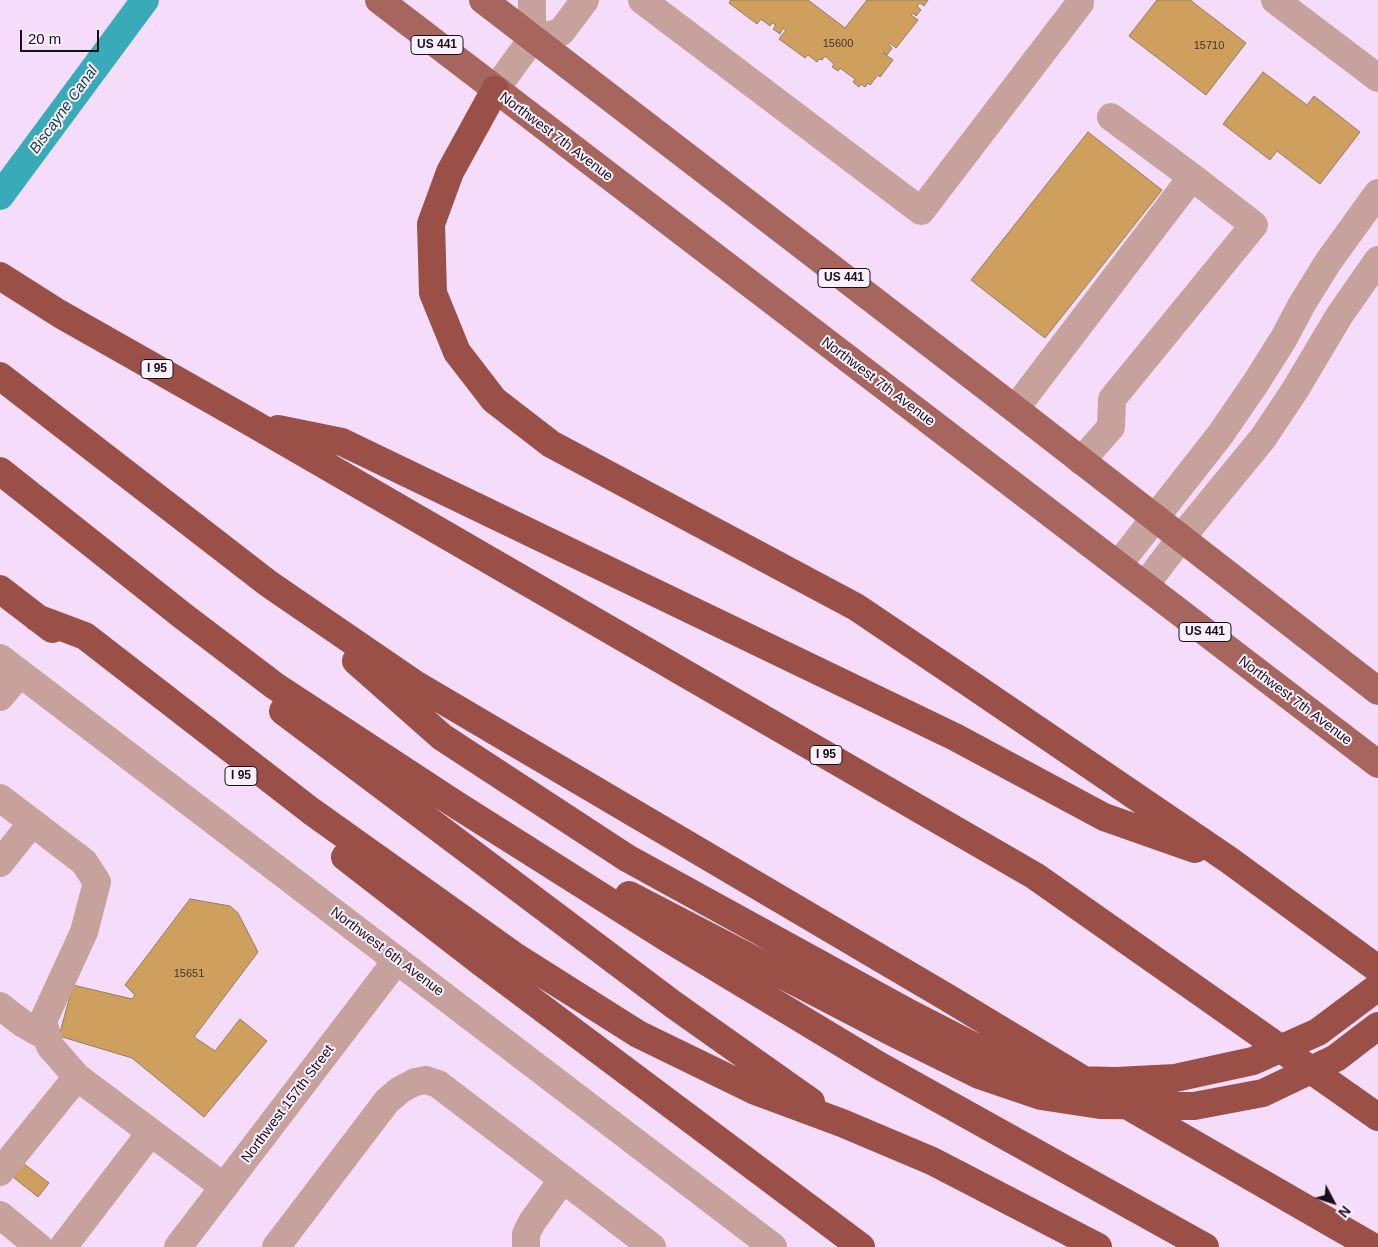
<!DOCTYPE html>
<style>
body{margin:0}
#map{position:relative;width:1378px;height:1247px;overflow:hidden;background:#f6dcfb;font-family:Arial,sans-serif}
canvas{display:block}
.north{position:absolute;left:1308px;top:1177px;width:50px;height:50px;-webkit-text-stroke:4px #faeffc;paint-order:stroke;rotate:130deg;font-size:14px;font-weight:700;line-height:20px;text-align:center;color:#180f1a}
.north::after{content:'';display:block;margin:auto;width:18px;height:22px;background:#180f1a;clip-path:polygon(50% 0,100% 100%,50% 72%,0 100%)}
.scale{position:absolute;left:20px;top:30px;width:79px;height:22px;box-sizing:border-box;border:2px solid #180f1a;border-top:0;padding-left:6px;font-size:15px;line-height:18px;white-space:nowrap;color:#180f1a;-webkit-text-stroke:4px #faeffc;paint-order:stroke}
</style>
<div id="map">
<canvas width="1378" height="1247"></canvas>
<div class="north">N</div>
<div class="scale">20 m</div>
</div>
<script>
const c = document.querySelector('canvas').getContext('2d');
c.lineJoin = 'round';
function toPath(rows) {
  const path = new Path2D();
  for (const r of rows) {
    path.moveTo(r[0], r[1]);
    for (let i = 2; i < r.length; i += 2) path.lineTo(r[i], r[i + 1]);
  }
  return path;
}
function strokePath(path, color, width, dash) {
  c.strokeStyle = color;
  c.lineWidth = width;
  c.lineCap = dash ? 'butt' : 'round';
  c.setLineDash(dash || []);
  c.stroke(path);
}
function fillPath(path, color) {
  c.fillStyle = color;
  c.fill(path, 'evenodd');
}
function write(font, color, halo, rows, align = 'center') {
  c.font = font + ' Arial,sans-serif';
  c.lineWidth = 4;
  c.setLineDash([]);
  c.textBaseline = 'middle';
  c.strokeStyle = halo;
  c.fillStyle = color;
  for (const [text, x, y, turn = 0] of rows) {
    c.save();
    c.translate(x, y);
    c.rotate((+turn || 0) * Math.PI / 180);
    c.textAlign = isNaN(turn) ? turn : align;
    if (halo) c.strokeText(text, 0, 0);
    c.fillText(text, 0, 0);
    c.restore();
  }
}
strokePath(toPath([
 [0,196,145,0]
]), '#39abb8', 28);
const building = toPath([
 [731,0,808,0,845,28,867,0,928,0,924,6,920,3,917,6,921,10,916,16,913,13,911,15,918,20,896,48,890,43,889,45,892,48,887,55,884,52,883,53,893,60,880,77,878,75,870,85,868,83,865,87,861,84,859,87,853,82,855,79,840,68,838,71,832,67,834,64,825,56,822,60,819,59,817,62,808,55,805,58,779,39,786,30,783,28,780,34,773,29,776,25,772,23,770,26,761,19,757,24,729,3,731,0],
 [1157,0,1190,0,1246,43,1206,95,1129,36,1157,0],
 [1263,72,1307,105,1314,96,1360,132,1320,184,1277,151,1270,160,1223,124,1263,72],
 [1088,132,1162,190,1045,338,971,280,1088,132],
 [190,899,230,906,238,913,258,952,194,1037,215,1051,240,1019,267,1041,204,1117,132,1058,59,1036,73,985,132,999,135,995,125,985,190,899],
 [19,1160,49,1183,38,1197,8,1173,19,1160]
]);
fillPath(building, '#cf9f5d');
strokePath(building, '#937d60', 1);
strokePath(toPath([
 [642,0,921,211,1080,3],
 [1275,0,1378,78],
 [532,39,561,32,585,0],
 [495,90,532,39,532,0],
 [1015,409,1192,177,1111,117],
 [1081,461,1111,427,1112,399,1254,225,1192,177],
 [1118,565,1220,435,1255,384,1284,338,1302,304,1328,262,1378,193],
 [1145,585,1181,538,1263,438,1295,390,1339,316,1378,260],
 [0,658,773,1247],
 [0,697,20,673],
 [0,798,84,862,97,882,84,932,43,1021,50,1046,77,1077,224,1187],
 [0,863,32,823],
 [0,1006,22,1023,47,1037],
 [0,1172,77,1077],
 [0,1215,39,1247],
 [63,1247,151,1132],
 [178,1247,397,960],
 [276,1247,387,1101,400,1090,415,1082,426,1080,438,1084,652,1247],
 [526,1247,526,1234,532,1222,563,1179]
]), '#c7a19c', 28);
strokePath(toPath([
 [379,0,1378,764],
 [483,0,1015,409,1378,691]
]), '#a7665d', 28);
strokePath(toPath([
 [495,90,450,172,431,224,433,293,457,352,494,400,551,444,856,607,972,685,1229,860,1378,969],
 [0,276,60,314,254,424,1035,876,1378,1117],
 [0,376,269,584,415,684,948,998,1097,1088,1373,1247],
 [278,429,342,442,955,737,1104,817,1195,849],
 [0,471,183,616,275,686,455,804,667,938,878,1065,1205,1247],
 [0,589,52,629],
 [37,618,85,636,311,811,513,955,638,1034,753,1090,842,1123,932,1161,1098,1247],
 [356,661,442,737,627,858,909,1013,1037,1079,1116,1081,1175,1078,1253,1061,1318,1032,1378,987],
 [283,711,674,1005,811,1102],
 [345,857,482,963,861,1247],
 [629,895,894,1033,979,1075,1041,1096,1100,1105,1194,1106,1263,1093,1336,1058,1378,1026]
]), '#9a5047', 28);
write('11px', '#46332b', null, [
 ["15600",838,44],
 ["15710",1209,46],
 ["15651",189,974]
]);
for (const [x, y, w] of [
 [437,45,52],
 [844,278,52],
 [157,369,32],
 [1205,632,52],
 [826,755,32],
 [241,776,32]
]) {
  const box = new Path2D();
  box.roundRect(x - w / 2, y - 9.5, w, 19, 4);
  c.fillStyle = '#faeffc';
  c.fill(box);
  strokePath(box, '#180f1a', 1);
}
write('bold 12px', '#180f1a', null, [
 ["US 441",437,45],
 ["US 441",844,278],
 ["I 95",157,369],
 ["US 441",1205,632],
 ["I 95",826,755],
 ["I 95",241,776]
]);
write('14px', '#180f1a', '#faeffc', [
 ["Northwest 7th Avenue",556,137,37],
 ["Northwest 7th Avenue",878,382,37],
 ["Northwest 7th Avenue",1295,701,37],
 ["Northwest 6th Avenue",387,952,37],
 ["Northwest 157th Street",288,1104,-53]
]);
write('italic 15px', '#12444a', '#faeffc', [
 ["Biscayne Canal",64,110,-54]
]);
</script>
